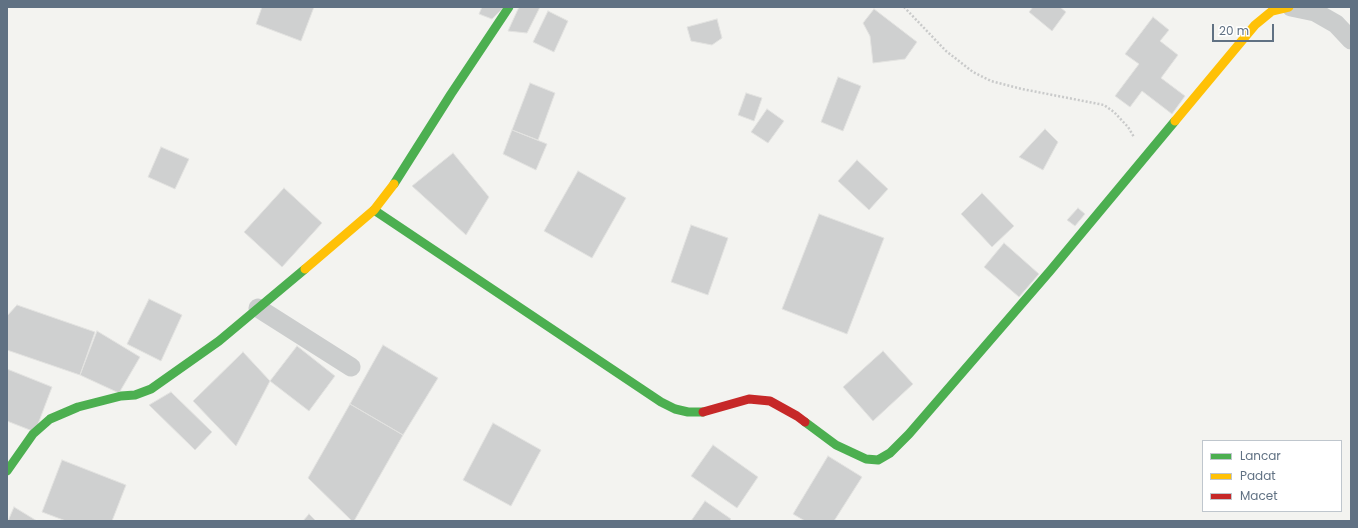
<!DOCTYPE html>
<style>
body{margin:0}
#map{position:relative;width:1358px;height:528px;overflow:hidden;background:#f3f3f0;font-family:Poppins,sans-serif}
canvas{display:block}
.frame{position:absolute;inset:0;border:8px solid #607183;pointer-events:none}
.legend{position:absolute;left:1202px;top:440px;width:140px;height:72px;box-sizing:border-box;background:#fff;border:1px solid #bfc6cd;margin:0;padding:5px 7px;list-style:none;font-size:12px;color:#607183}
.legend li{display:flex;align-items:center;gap:8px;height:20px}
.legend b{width:20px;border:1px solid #bfc6cd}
.scale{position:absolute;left:1212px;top:24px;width:62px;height:18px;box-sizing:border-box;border:2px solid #607183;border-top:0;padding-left:5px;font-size:12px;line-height:14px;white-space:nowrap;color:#607183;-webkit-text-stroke:3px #fff;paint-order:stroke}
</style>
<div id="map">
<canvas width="1358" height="528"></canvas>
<div class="frame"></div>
<ul class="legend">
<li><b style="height:5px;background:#4caf50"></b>Lancar</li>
<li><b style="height:5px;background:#ffc107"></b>Padat</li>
<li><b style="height:5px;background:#c62828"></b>Macet</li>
</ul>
<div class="scale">20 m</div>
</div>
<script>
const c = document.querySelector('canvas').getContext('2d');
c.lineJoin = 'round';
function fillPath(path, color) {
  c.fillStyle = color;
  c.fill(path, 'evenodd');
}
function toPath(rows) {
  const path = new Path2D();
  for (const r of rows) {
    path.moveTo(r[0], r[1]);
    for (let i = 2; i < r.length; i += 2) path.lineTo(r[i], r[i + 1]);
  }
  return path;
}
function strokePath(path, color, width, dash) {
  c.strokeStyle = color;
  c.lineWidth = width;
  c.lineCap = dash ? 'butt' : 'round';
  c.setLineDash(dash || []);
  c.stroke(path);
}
const building = toPath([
 [262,7,314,7,301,41,256,24,262,7],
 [482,7,504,7,492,19,479,14,482,7],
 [519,7,540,7,527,33,508,31,519,7],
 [1033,7,1060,7,1066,12,1052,31,1029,12,1033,7],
 [874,9,917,42,905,59,873,63,870,36,863,23,874,9],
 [548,11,568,21,554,52,533,42,548,11],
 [1153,17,1169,30,1160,41,1178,55,1161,78,1185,96,1172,114,1142,91,1130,107,1115,96,1139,64,1125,54,1153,17],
 [717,19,722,38,712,45,691,41,687,27,717,19],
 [838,77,861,86,843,131,821,122,838,77],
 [530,83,555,93,538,140,512,130,530,83],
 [746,93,762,98,754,121,738,115,746,93],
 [767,109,784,121,768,143,751,132,767,109],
 [1045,129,1058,142,1043,170,1019,157,1045,129],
 [512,130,547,144,536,170,503,154,512,130],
 [161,147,189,159,175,189,148,177,161,147],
 [453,153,489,197,466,235,412,186,453,153],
 [857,160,888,189,869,210,838,181,857,160],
 [578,171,626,198,592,258,544,231,578,171],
 [284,188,322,223,282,267,244,232,284,188],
 [982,193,1014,226,992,247,961,214,982,193],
 [1078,208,1085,214,1075,226,1067,220,1078,208],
 [819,214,884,238,847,334,782,309,819,214],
 [691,225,728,238,708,295,671,282,691,225],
 [1004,243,1039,274,1019,297,984,267,1004,243],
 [149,299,182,315,161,361,127,344,149,299],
 [17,305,95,332,80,375,7,350,7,316,17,305],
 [97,331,140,357,119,393,80,375,97,331],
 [383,345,438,378,403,435,350,404,383,345],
 [297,346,335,376,309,411,270,381,297,346],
 [883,351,913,384,873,421,843,387,883,351],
 [243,352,270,381,236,446,193,401,243,352],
 [7,369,52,387,35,432,7,421,7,369],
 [171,392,212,432,195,450,149,405,171,392],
 [350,404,403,435,354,521,352,521,308,478,350,404],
 [493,423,541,450,511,506,463,480,493,423],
 [713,445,758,477,737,508,691,476,713,445],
 [828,456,862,477,834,521,805,521,793,514,828,456],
 [62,460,126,485,112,521,66,521,42,512,62,460],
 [705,501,731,519,729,521,691,521,705,501],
 [14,507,37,521,8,521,14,507],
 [309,514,316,521,303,521,309,514]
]);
fillPath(building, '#cfd0d0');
strokePath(building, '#e2e2e0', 1);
strokePath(toPath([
 [904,7,946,51,973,72,991,81,1022,89,1104,105,1114,112,1128,127,1134,137]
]), '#c9caca', 2.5, [2, 2]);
strokePath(toPath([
 [1291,7,1315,12,1336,24,1351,40],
 [258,308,351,367]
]), '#cbcdcd', 19);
strokePath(toPath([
 [394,184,451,94,509,7],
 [374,210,661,402,675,409,688,412,703,412],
 [805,422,836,445,866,459,878,460,890,453,909,434,1050,271,1175,121],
 [7,471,33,434,50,419,78,407,121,396,135,395,151,389,219,341,305,269]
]), '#4caf50', 9);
strokePath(toPath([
 [1175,121,1255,25,1272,11,1289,7],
 [305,269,374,210,394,184]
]), '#ffc107', 9);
strokePath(toPath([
 [703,412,749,399,770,401,797,416,805,422]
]), '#c62828', 9);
</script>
